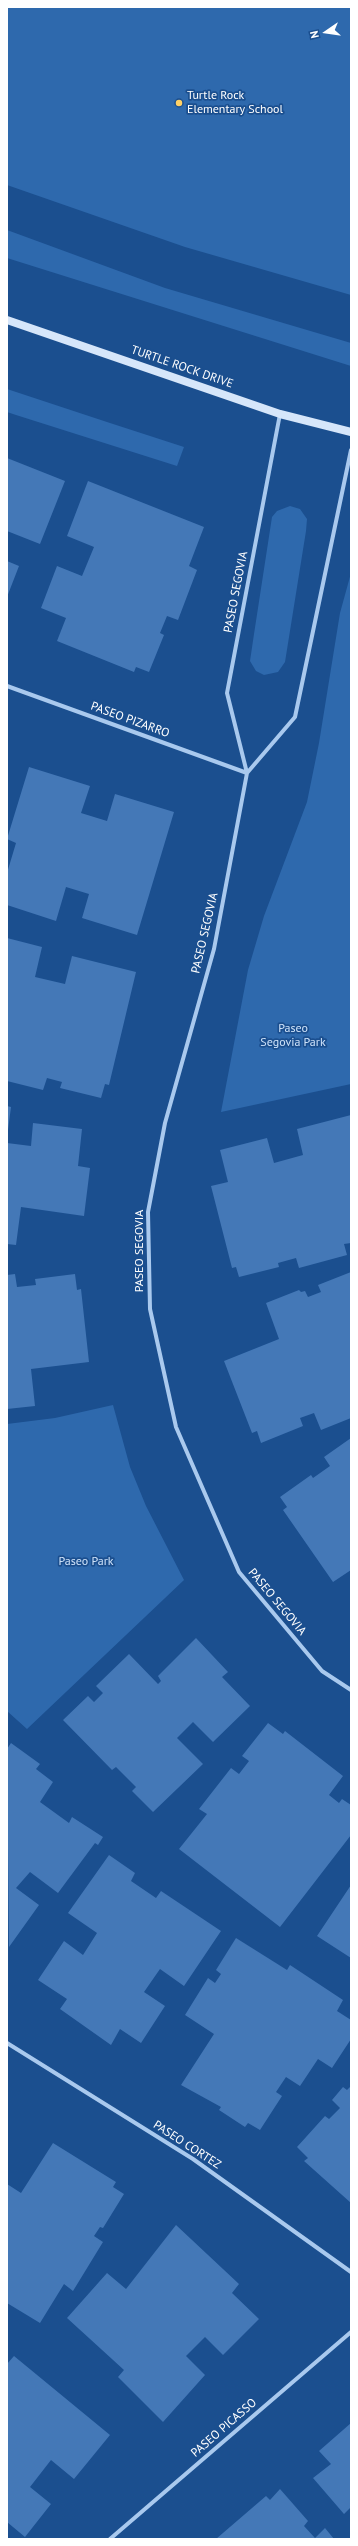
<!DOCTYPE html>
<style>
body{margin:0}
#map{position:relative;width:358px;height:2546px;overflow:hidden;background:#1b4f8f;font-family:"PT Sans",sans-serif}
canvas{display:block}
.frame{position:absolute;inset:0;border:8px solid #fff;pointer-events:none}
.north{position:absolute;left:306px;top:12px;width:40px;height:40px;-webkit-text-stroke:3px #1b4f8f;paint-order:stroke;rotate:257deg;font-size:11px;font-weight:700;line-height:16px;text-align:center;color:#fff}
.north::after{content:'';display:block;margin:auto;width:14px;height:18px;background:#fff;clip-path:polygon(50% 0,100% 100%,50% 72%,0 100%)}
</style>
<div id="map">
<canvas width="358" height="2546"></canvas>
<div class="frame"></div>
<div class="north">N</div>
</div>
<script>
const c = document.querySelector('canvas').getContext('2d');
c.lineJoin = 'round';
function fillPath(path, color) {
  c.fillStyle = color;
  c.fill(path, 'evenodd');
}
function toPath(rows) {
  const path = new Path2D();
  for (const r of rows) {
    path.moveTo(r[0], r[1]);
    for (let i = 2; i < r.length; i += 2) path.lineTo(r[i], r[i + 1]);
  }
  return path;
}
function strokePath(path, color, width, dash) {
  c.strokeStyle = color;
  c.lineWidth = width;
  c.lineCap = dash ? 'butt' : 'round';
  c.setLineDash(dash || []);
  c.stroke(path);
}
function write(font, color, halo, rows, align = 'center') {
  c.font = font + ' "PT Sans",sans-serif';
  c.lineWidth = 3.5;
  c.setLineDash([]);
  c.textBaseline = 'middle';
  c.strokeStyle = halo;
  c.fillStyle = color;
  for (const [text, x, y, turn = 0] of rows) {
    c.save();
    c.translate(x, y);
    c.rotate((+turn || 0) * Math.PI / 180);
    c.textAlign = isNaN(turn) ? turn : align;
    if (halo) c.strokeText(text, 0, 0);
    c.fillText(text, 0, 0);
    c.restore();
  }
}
fillPath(toPath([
 [7,7,351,7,351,295,185,247,7,185],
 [7,230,165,288,351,343,351,366,7,258],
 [7,389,110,423,184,447,177,466,16,415,7,412],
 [290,506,300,509,307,519,306,531,285,662,278,672,264,675,256,671,250,661,254,634,272,517,277,511],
 [351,573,351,1084,221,1112,248,970,264,916,307,802,319,743,340,613],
 [113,1405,130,1467,146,1506,184,1580,27,1729,7,1711,7,1424,55,1418]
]), '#2e69ad');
fillPath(toPath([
 [7,458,65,481,40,544,7,531],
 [88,481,204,527,189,566,197,570,178,620,167,616,160,633,164,635,149,672,136,667,134,672,57,641,66,618,41,608,57,566,82,576,94,547,67,536],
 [7,561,19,566,7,597],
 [29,767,90,786,81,813,107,821,115,794,174,812,137,935,82,918,89,894,66,887,56,921,7,905,7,873,16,843,7,839],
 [7,938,42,947,35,977,65,984,72,956,136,972,109,1085,105,1084,101,1098,60,1088,62,1082,47,1078,43,1090,7,1081],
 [7,1106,11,1107,8,1130,7,1130],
 [351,1115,351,1243,344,1244,347,1255,299,1268,296,1258,278,1263,279,1267,239,1277,236,1267,232,1268,211,1186,228,1182,220,1150,267,1138,274,1163,303,1155,297,1129],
 [33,1123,82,1129,78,1166,90,1168,84,1216,21,1207,16,1245,7,1244,7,1143,31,1146],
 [351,1272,351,1418,321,1430,314,1413,300,1418,303,1426,261,1443,257,1431,252,1433,224,1361,279,1339,266,1303,299,1290,301,1292,305,1291,308,1297,321,1292,318,1285],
 [15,1274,17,1287,36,1285,35,1279,75,1274,77,1290,81,1289,89,1362,31,1369,35,1406,7,1409,7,1275],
 [351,1438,351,1570,333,1582,283,1510,287,1507,280,1497,311,1475,313,1478,330,1466,324,1457],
 [196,1638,228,1672,222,1677,250,1706,213,1742,193,1722,177,1738,203,1764,153,1812,132,1791,136,1787,116,1767,112,1770,63,1720,88,1696,94,1702,103,1693,96,1686,129,1654,158,1684,161,1681,158,1676],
 [268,1723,283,1734,285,1731,343,1776,329,1795,339,1803,342,1799,351,1805,351,1835,280,1927,179,1849,207,1814,199,1809,231,1768,239,1774,249,1761,242,1756],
 [11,1743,40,1764,36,1769,53,1782,40,1802,69,1823,72,1817,103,1837,98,1845,95,1843,58,1893,30,1872,16,1888,39,1905,9,1947,7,1749],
 [109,1855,135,1873,131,1881,156,1898,161,1891,221,1931,184,1986,160,1969,144,1992,165,2006,141,2043,120,2029,111,2045,60,2009,67,1999,38,1980,64,1941,83,1955,97,1933,68,1913],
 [351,1885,351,1958,317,1936],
 [236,1938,287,1970,290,1965,343,2000,337,2011,351,2020,351,2039,332,2068,318,2059,300,2086,286,2077,276,2092,282,2096,260,2130,248,2123,245,2127,219,2110,221,2107,181,2085,214,2034,185,2015,208,1978,215,1983,221,1974,216,1970],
 [351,2086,351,2203,304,2161,308,2158,297,2147,325,2116,329,2119,340,2108,332,2100,343,2087,347,2090],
 [53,2143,116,2182,113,2187,124,2194,103,2228,100,2227,94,2236,103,2242,73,2291,64,2284,40,2323,7,2303,7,2184,21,2193],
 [176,2225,239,2284,232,2293,259,2319,223,2355,205,2337,186,2356,205,2375,163,2422,118,2377,124,2370,67,2318,107,2273,126,2289],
 [14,2356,110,2435,74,2479,51,2460,30,2487,51,2504,25,2537,7,2522,7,2364],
 [351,2423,351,2507,344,2514,313,2478,331,2464,319,2451],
 [280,2489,308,2521,304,2526,315,2538,325,2528,334,2539,216,2539,266,2496,270,2500]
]), '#4478b7');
strokePath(toPath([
 [280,414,227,693,247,773,214,949,165,1123,148,1212,150,1309,176,1427,239,1572,322,1671,351,1690],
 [7,686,247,773],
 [247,773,295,717,351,450],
 [7,2043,193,2159,351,2272],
 [110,2539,351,2332]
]), '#a9c9ee', 4);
strokePath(toPath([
 [7,320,280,414,351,432]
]), '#d6e6fa', 8);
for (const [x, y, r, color] of [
 [179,103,4,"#ffd166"]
]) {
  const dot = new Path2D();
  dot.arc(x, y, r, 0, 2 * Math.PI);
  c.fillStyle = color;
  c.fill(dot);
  strokePath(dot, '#1b4f8f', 1.5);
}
write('12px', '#fff', '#1b4f8f', [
 ["Turtle Rock",187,96],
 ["Elementary School",187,110]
], 'left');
write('12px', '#fff', '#1b4f8f', [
 ["TURTLE ROCK DRIVE",182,367,19],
 ["PASEO SEGOVIA",236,592,-79],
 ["PASEO PIZARRO",130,720,20],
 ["PASEO SEGOVIA",205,933,-77],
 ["PASEO SEGOVIA",140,1251,-90],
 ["PASEO SEGOVIA",277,1602,50],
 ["PASEO CORTEZ",187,2145,33],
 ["PASEO PICASSO",224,2428,-41]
]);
write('12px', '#cfe3fa', '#1b4f8f', [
 ["Paseo",293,1029],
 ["Segovia Park",293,1043],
 ["Paseo Park",86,1562]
]);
</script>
